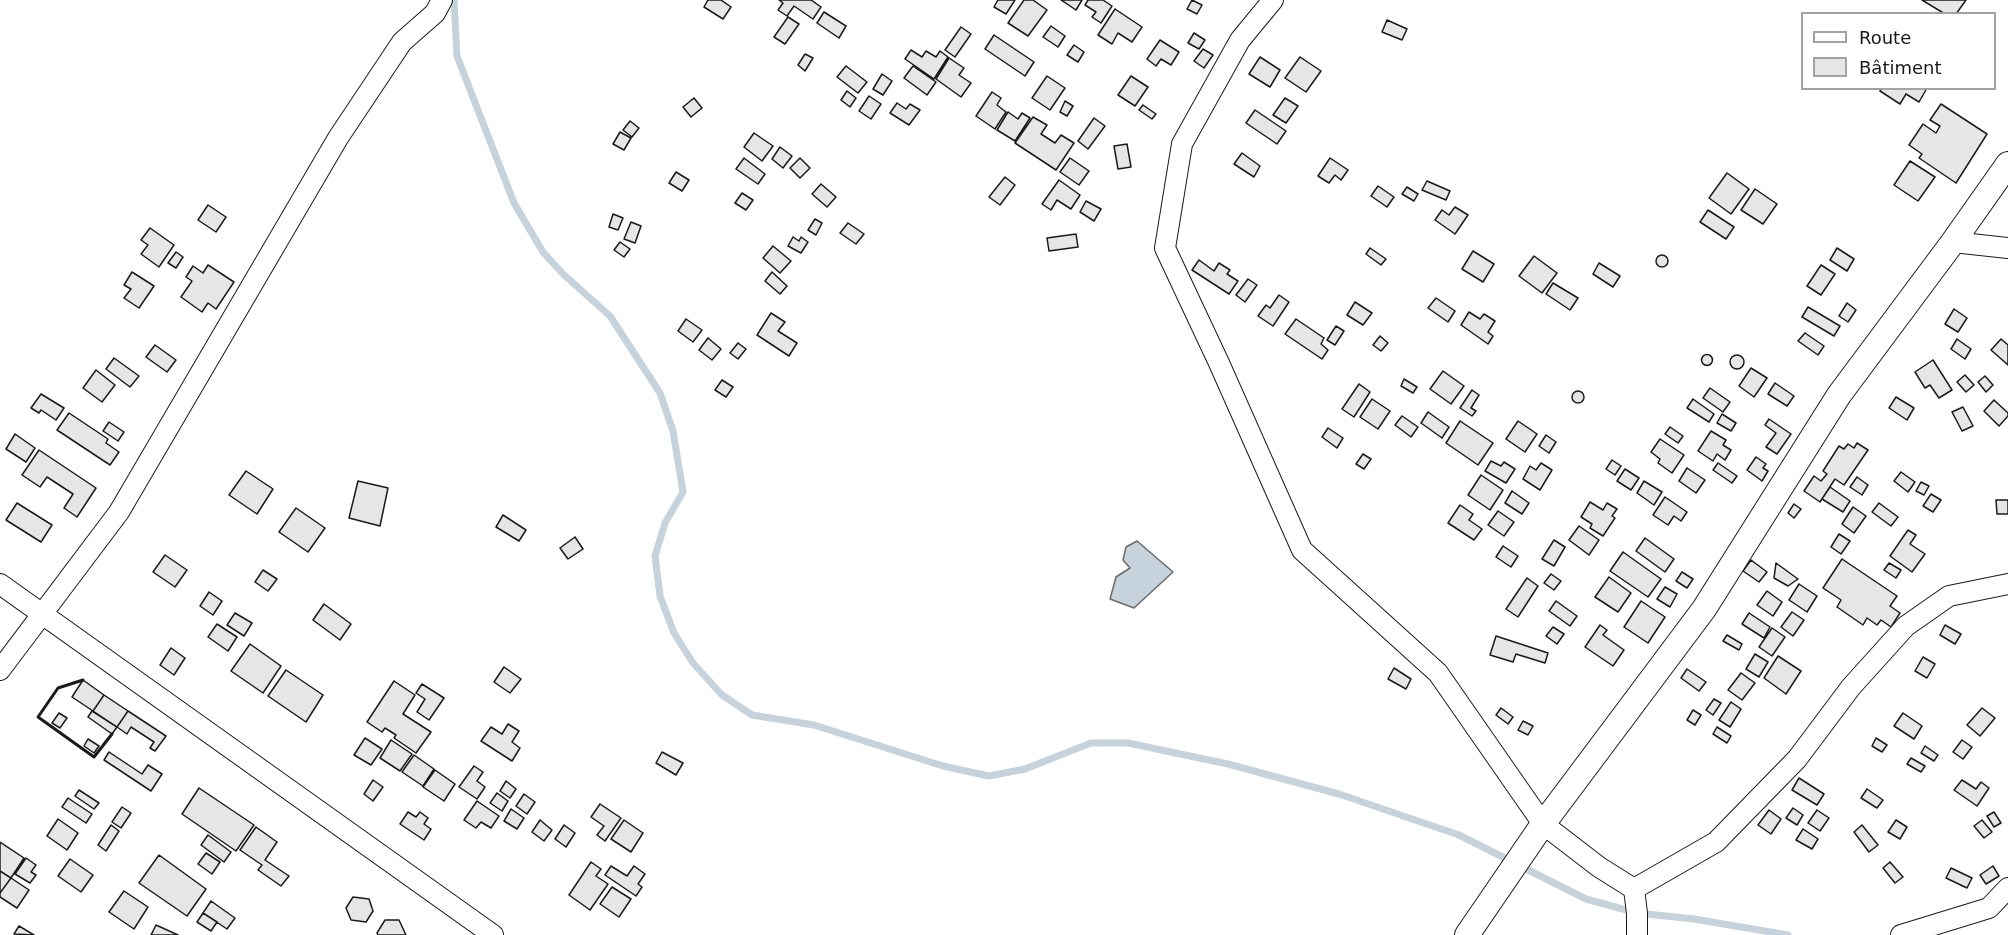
<!DOCTYPE html>
<meta charset="utf-8">
<style>
body{margin:0}
#map{position:relative;width:2008px;height:935px;overflow:hidden;background:#fff;font-family:"DejaVu Sans",sans-serif}
canvas{display:block}
.legend{position:absolute;left:1801px;top:12px;width:195px;height:78px;box-sizing:border-box;background:#fff;border:2px solid #a3a3a3;margin:0;padding:8px 10px;list-style:none;font-size:18px;color:#1a1a1a}
.legend li{display:flex;align-items:center;gap:12px;height:30px}
.legend b{width:30px;border:2px solid #a3a3a3}
</style>
<div id="map">
<canvas width="2008" height="935"></canvas>
<ul class="legend">
<li><b style="height:8px;background:#fff"></b>Route</li>
<li><b style="height:16px;background:#e6e6e6"></b>Bâtiment</li>
</ul>
</div>
<script>
const c = document.querySelector('canvas').getContext('2d');
c.lineJoin = 'round';
function fillPath(path, color) {
  c.fillStyle = color;
  c.fill(path, 'evenodd');
}
function toPath(rows) {
  const path = new Path2D();
  for (const r of rows) {
    if (r.length === 3) {
      path.moveTo(r[0] + r[2], r[1]);
      path.arc(r[0], r[1], r[2], 0, 2 * Math.PI);
      continue;
    }
    path.moveTo(r[0], r[1]);
    for (let i = 2; i < r.length; i += 2) path.lineTo(r[i], r[i + 1]);
  }
  return path;
}
function strokePath(path, color, width, dash) {
  c.strokeStyle = color;
  c.lineWidth = width;
  c.lineCap = dash ? 'butt' : 'round';
  c.setLineDash(dash || []);
  c.stroke(path);
}
const water = toPath([
 [1137,541,1173,572,1134,608,1110,599,1116,577,1130,568,1123,560,1126,547,1137,541]
]);
fillPath(water, '#c6d2dc');
strokePath(water, '#6a6a6a', 1.5);
strokePath(toPath([
 [454,0,457,56,514,203,543,252,563,274,610,316,660,393,673,431,683,492,665,523,655,556,660,596,674,633,693,663,722,695,752,715,814,725,943,766,989,776,1025,769,1091,743,1128,743,1228,764,1339,794,1459,835,1586,899,1637,913,1694,919,1788,935]
]), '#c6d2dc', 7);
const building = toPath([
 [708,0,721,0,731,7,723,19,704,7,708,0],
 [779,0,811,0,821,7,813,19,794,6,787,16,778,10,783,3,779,0],
 [998,0,1015,0,1006,14,994,7,998,0],
 [1024,0,1033,0,1047,10,1028,36,1008,23,1024,0],
 [1061,0,1082,0,1076,10,1061,0],
 [1088,0,1103,0,1112,6,1101,23,1092,17,1096,12,1085,5,1088,0],
 [1192,0,1202,5,1197,14,1187,9,1192,0],
 [1922,0,1966,0,1956,14,1945,14,1922,0],
 [1115,9,1142,27,1132,42,1118,33,1112,44,1098,35,1115,9],
 [824,12,846,26,839,38,817,23,824,12],
 [788,17,799,24,785,44,774,37,788,17],
 [1387,20,1407,29,1402,40,1382,32,1387,20],
 [1051,26,1065,36,1058,47,1043,37,1051,26],
 [961,27,971,34,955,57,945,50,961,27],
 [1194,33,1205,40,1199,49,1188,43,1194,33],
 [994,35,1034,62,1025,76,985,49,994,35],
 [1160,40,1179,52,1171,65,1161,59,1156,66,1147,59,1160,40],
 [1074,45,1084,52,1078,62,1067,55,1074,45],
 [1203,49,1213,55,1204,68,1194,61,1203,49],
 [911,50,922,57,926,51,936,57,940,51,948,57,934,79,905,59,911,50],
 [805,54,813,58,805,71,798,65,805,54],
 [1260,57,1280,70,1270,87,1249,74,1260,57],
 [1300,57,1321,71,1306,92,1285,78,1300,57],
 [949,58,964,68,959,75,971,83,961,97,936,79,949,58],
 [846,66,867,82,858,93,837,77,846,66],
 [913,66,936,82,927,95,904,78,913,66],
 [882,74,892,81,883,95,873,89,882,74],
 [1047,76,1065,88,1050,110,1032,98,1047,76],
 [1131,76,1148,87,1135,106,1118,95,1131,76],
 [1882,88,1927,88,1919,102,1906,94,1900,104,1880,91,1882,88],
 [847,91,856,98,850,107,841,100,847,91],
 [992,92,1001,98,997,105,1006,112,995,129,976,116,992,92],
 [869,96,881,104,871,119,859,111,869,96],
 [694,98,702,108,691,117,683,107,694,98],
 [1285,98,1298,106,1286,123,1273,115,1285,98],
 [1065,101,1073,106,1067,116,1060,112,1065,101],
 [897,103,906,109,910,104,920,110,909,125,890,113,897,103],
 [1941,104,1987,134,1956,183,1919,158,1922,154,1909,145,1923,124,1936,133,1940,126,1930,120,1941,104],
 [1143,105,1156,114,1152,119,1139,110,1143,105],
 [1255,110,1286,131,1277,144,1246,123,1255,110],
 [1008,112,1018,119,1022,113,1030,118,1015,141,997,130,1008,112],
 [1033,117,1047,125,1041,134,1055,143,1061,135,1074,143,1056,170,1015,143,1033,117],
 [1094,118,1105,126,1088,149,1078,141,1094,118],
 [630,121,639,128,632,137,623,130,630,121],
 [620,132,631,138,624,150,613,144,620,132],
 [754,133,773,146,762,161,744,147,754,133],
 [1127,144,1131,167,1118,169,1114,146,1127,144],
 [780,147,792,156,783,168,772,159,780,147],
 [1242,153,1260,166,1254,177,1234,164,1242,153],
 [744,158,765,174,758,184,736,169,744,158],
 [800,158,810,168,800,178,790,168,800,158],
 [1070,158,1089,171,1079,185,1060,172,1070,158],
 [1330,158,1348,170,1341,180,1335,175,1329,183,1318,176,1330,158],
 [1910,161,1935,177,1918,201,1894,185,1910,161],
 [676,172,689,180,682,191,669,183,676,172],
 [1727,173,1749,189,1731,214,1709,198,1727,173],
 [1005,177,1015,185,1000,205,989,197,1005,177],
 [1059,180,1080,195,1071,209,1057,200,1051,210,1042,204,1059,180],
 [1427,181,1450,191,1446,200,1422,190,1427,181],
 [821,184,836,197,827,207,812,194,821,184],
 [1378,186,1394,197,1387,207,1371,196,1378,186],
 [1407,187,1418,194,1414,201,1402,194,1407,187],
 [1755,189,1777,204,1763,224,1741,210,1755,189],
 [742,193,753,200,746,210,735,203,742,193],
 [1086,201,1101,209,1094,221,1080,212,1086,201],
 [208,205,226,217,216,232,198,220,208,205],
 [1455,207,1468,215,1455,234,1435,220,1442,210,1449,215,1455,207],
 [1708,210,1734,227,1726,239,1700,222,1708,210],
 [613,214,623,218,618,230,609,227,613,214],
 [815,219,822,223,816,235,808,230,815,219],
 [631,222,641,226,635,243,624,239,631,222],
 [848,223,864,234,856,244,840,233,848,223],
 [150,228,174,245,159,267,141,254,148,245,141,240,150,228],
 [1076,234,1078,247,1049,251,1047,238,1076,234],
 [793,237,799,241,801,237,808,242,801,253,788,246,793,237],
 [620,242,630,249,624,257,614,250,620,242],
 [773,246,791,261,780,273,763,258,773,246],
 [1370,248,1386,259,1381,265,1366,254,1370,248],
 [1837,248,1854,259,1847,271,1830,260,1837,248],
 [1473,251,1494,264,1483,282,1462,269,1473,251],
 [176,252,183,257,176,268,168,263,176,252],
 [1662,261,6],
 [1534,256,1557,273,1542,293,1519,276,1534,256],
 [1199,260,1214,271,1219,263,1230,270,1227,274,1238,281,1229,294,1192,270,1199,260],
 [1599,263,1620,276,1613,287,1593,274,1599,263],
 [208,265,234,282,216,309,208,303,202,312,181,297,192,281,186,277,193,266,203,273,208,265],
 [1821,265,1835,274,1821,295,1807,286,1821,265],
 [132,272,154,286,139,308,124,298,131,289,124,285,132,272],
 [772,272,787,286,780,294,765,281,772,272],
 [1248,279,1257,285,1245,302,1236,295,1248,279],
 [1553,283,1578,298,1570,310,1546,294,1553,283],
 [1279,295,1289,302,1273,326,1258,316,1266,305,1270,308,1279,295],
 [1436,298,1455,311,1448,322,1428,308,1436,298],
 [1355,302,1372,313,1363,325,1347,315,1355,302],
 [1847,303,1856,310,1848,322,1839,316,1847,303],
 [1808,307,1840,326,1834,336,1802,317,1808,307],
 [1954,309,1967,318,1958,332,1945,324,1954,309],
 [1469,312,1480,319,1484,314,1495,321,1488,332,1493,336,1488,344,1461,325,1469,312],
 [771,313,785,322,778,331,797,343,789,356,757,335,771,313],
 [686,319,702,330,693,342,678,331,686,319],
 [1296,319,1324,338,1321,344,1328,350,1322,359,1285,334,1296,319],
 [1336,326,1344,331,1335,345,1327,340,1336,326],
 [1805,333,1824,346,1818,355,1798,341,1805,333],
 [1380,336,1388,343,1381,351,1373,345,1380,336],
 [708,338,721,349,712,360,699,350,708,338],
 [1957,339,1971,349,1965,359,1951,349,1957,339],
 [2001,339,2008,345,2008,365,1991,350,2001,339],
 [738,343,746,349,738,359,730,353,738,343],
 [155,345,176,360,167,372,146,357,155,345],
 [1707,360,5.5],
 [1737,362,7],
 [114,358,139,376,130,387,106,369,114,358],
 [1933,360,1952,390,1939,398,1930,385,1925,388,1915,372,1933,360],
 [1751,368,1767,378,1754,397,1739,386,1751,368],
 [96,370,115,385,102,402,83,388,96,370],
 [1443,371,1464,386,1451,404,1430,389,1443,371],
 [1965,375,1974,385,1966,392,1957,382,1965,375],
 [1985,376,1993,385,1986,392,1978,382,1985,376],
 [1404,379,1417,387,1413,393,1401,386,1404,379],
 [722,380,733,387,726,397,715,390,722,380],
 [1775,383,1794,396,1787,406,1768,394,1775,383],
 [1359,384,1370,392,1354,417,1342,409,1359,384],
 [1710,388,1730,402,1723,412,1703,398,1710,388],
 [1472,390,1479,395,1471,408,1476,411,1472,416,1460,408,1472,390],
 [1578,397,6],
 [41,394,64,408,56,420,41,410,39,413,31,408,41,394],
 [1896,397,1914,408,1907,420,1889,408,1896,397],
 [1372,399,1390,411,1378,429,1360,417,1372,399],
 [1693,399,1714,414,1709,422,1687,408,1693,399],
 [1994,400,2008,413,2008,416,1999,426,1984,411,1994,400],
 [1963,407,1973,426,1962,431,1952,412,1963,407],
 [1428,412,1449,427,1442,438,1421,423,1428,412],
 [69,413,108,439,106,443,119,452,110,465,57,430,69,413],
 [1722,414,1736,423,1731,431,1717,423,1722,414],
 [1402,416,1418,427,1411,437,1395,425,1402,416],
 [1769,419,1791,434,1777,454,1766,447,1776,433,1765,425,1769,419],
 [1460,421,1493,443,1478,465,1446,443,1460,421],
 [1518,421,1537,434,1525,452,1506,439,1518,421],
 [109,422,124,432,118,441,103,431,109,422],
 [1670,427,1683,436,1678,443,1665,434,1670,427],
 [1328,428,1343,438,1337,448,1322,437,1328,428],
 [1711,431,1726,440,1723,445,1731,450,1725,460,1717,454,1713,461,1698,451,1711,431],
 [15,434,35,448,26,462,6,449,15,434],
 [1546,435,1556,442,1549,453,1539,446,1546,435],
 [1660,439,1684,455,1672,473,1658,463,1660,459,1651,452,1660,439],
 [1857,443,1868,450,1844,485,1835,479,1820,502,1804,491,1814,476,1821,481,1827,474,1823,471,1839,446,1844,449,1848,444,1854,448,1857,443],
 [39,450,96,488,77,517,64,508,73,494,47,477,40,487,22,475,39,450],
 [1363,454,1371,459,1364,469,1356,464,1363,454],
 [1756,457,1766,464,1763,468,1768,471,1762,481,1747,470,1756,457],
 [1612,460,1621,466,1615,475,1606,469,1612,460],
 [1491,461,1501,466,1504,462,1515,469,1506,483,1485,471,1491,461],
 [1541,463,1552,470,1540,490,1523,479,1530,466,1536,470,1541,463],
 [1718,463,1737,476,1732,483,1713,470,1718,463],
 [1687,468,1705,480,1696,493,1679,481,1687,468],
 [1625,469,1639,478,1631,490,1617,481,1625,469],
 [246,471,273,489,257,514,229,495,246,471],
 [1901,472,1915,482,1908,492,1894,481,1901,472],
 [1481,475,1503,490,1490,510,1468,495,1481,475],
 [1857,477,1868,485,1862,495,1850,487,1857,477],
 [358,481,388,488,380,526,349,518,358,481],
 [1644,481,1662,492,1654,505,1637,493,1644,481],
 [1921,482,1929,486,1924,495,1916,491,1921,482],
 [1830,487,1850,501,1843,512,1822,499,1830,487],
 [1512,491,1529,503,1522,514,1505,503,1512,491],
 [1931,494,1941,500,1933,512,1923,506,1931,494],
 [1665,497,1687,512,1681,521,1674,516,1668,525,1653,515,1665,497],
 [1996,500,2008,500,2008,514,1997,514,1996,500],
 [1590,502,1603,510,1607,503,1617,509,1612,516,1615,518,1603,536,1590,528,1592,524,1581,517,1590,502],
 [17,503,52,525,41,542,6,520,17,503],
 [1879,503,1898,517,1891,526,1872,512,1879,503],
 [1794,504,1801,509,1794,518,1788,513,1794,504],
 [1460,505,1473,514,1469,520,1482,529,1474,540,1448,523,1460,505],
 [1853,507,1866,516,1854,533,1842,524,1853,507],
 [296,508,325,528,308,552,279,532,296,508],
 [1498,511,1514,522,1504,536,1488,525,1498,511],
 [503,515,526,530,519,541,496,527,503,515],
 [1579,526,1599,540,1589,555,1569,540,1579,526],
 [1908,530,1916,535,1910,544,1925,554,1912,572,1890,556,1908,530],
 [1839,534,1850,541,1841,554,1831,547,1839,534],
 [575,537,583,549,568,559,560,548,575,537],
 [1645,538,1674,559,1665,572,1636,551,1645,538],
 [1554,540,1565,547,1554,566,1542,559,1554,540],
 [1503,546,1518,556,1511,567,1496,557,1503,546],
 [1623,552,1661,579,1648,597,1610,571,1623,552],
 [165,555,187,570,175,587,153,572,165,555],
 [1842,559,1897,596,1890,606,1900,613,1891,627,1881,620,1877,625,1867,618,1863,625,1837,607,1841,600,1823,588,1842,559],
 [1751,560,1767,572,1759,582,1743,571,1751,560],
 [1776,563,1798,579,1788,586,1774,578,1776,563],
 [1889,563,1901,570,1896,578,1884,570,1889,563],
 [263,570,277,579,268,591,255,582,263,570],
 [1682,572,1693,579,1687,588,1676,581,1682,572],
 [1551,574,1561,581,1554,590,1544,583,1551,574],
 [1609,577,1631,593,1618,612,1595,597,1609,577],
 [1527,578,1538,586,1518,617,1506,609,1527,578],
 [1799,584,1817,596,1807,612,1789,600,1799,584],
 [1665,587,1677,594,1670,607,1657,599,1665,587],
 [1767,591,1782,602,1773,616,1757,605,1767,591],
 [209,592,222,601,213,615,200,606,209,592],
 [1556,601,1577,616,1570,626,1549,611,1556,601],
 [1641,601,1665,617,1648,643,1624,627,1641,601],
 [324,604,351,624,340,640,313,620,324,604],
 [1792,612,1804,620,1793,636,1781,627,1792,612],
 [235,613,252,623,244,636,227,625,235,613],
 [1749,613,1770,627,1764,638,1742,624,1749,613],
 [217,624,237,637,228,651,208,637,217,624],
 [1600,625,1607,630,1603,635,1624,650,1613,666,1585,647,1600,625],
 [1945,625,1961,634,1955,644,1940,635,1945,625],
 [1553,627,1564,634,1557,644,1546,636,1553,627],
 [1772,628,1785,637,1772,656,1759,647,1772,628],
 [1727,635,1742,644,1739,650,1723,641,1727,635],
 [1496,636,1548,653,1545,663,1516,654,1513,662,1490,655,1496,636],
 [250,644,281,666,263,693,231,671,250,644],
 [171,648,185,658,174,675,160,665,171,648],
 [1755,654,1768,662,1759,677,1746,669,1755,654],
 [1778,656,1801,671,1786,694,1764,678,1778,656],
 [1923,657,1935,664,1927,678,1915,671,1923,657],
 [504,667,521,679,510,693,494,682,504,667],
 [1394,668,1411,679,1406,689,1388,679,1394,668],
 [1687,669,1706,682,1699,691,1681,678,1687,669],
 [286,670,323,695,306,722,268,696,286,670],
 [1741,673,1755,683,1742,700,1728,690,1741,673],
 [83,680,104,695,93,711,72,697,83,680],
 [394,681,415,695,403,714,431,732,416,753,394,738,396,735,385,728,382,732,367,722,394,681],
 [422,684,444,698,429,720,417,712,425,699,416,693,422,684],
 [104,695,128,711,117,727,93,711,104,695],
 [1714,699,1721,703,1713,715,1706,710,1714,699],
 [1731,702,1741,709,1730,727,1719,720,1731,702],
 [1501,708,1513,717,1508,724,1496,715,1501,708],
 [1982,708,1995,718,1980,736,1967,725,1982,708],
 [1693,710,1701,715,1695,725,1687,720,1693,710],
 [92,711,117,727,112,734,88,717,92,711],
 [128,711,166,736,155,751,150,748,154,742,131,727,127,734,117,727,128,711],
 [59,713,67,718,60,728,52,723,59,713],
 [1903,713,1922,726,1914,739,1894,726,1903,713],
 [1523,721,1533,726,1528,735,1518,730,1523,721],
 [508,724,519,731,512,742,520,748,512,761,481,741,491,727,502,734,508,724],
 [1717,727,1731,736,1727,743,1713,734,1717,727],
 [365,738,382,749,371,765,354,755,365,738],
 [1876,738,1887,745,1882,752,1872,746,1876,738],
 [88,739,99,746,94,753,84,746,88,739],
 [391,740,412,754,400,771,380,758,391,740],
 [1962,740,1972,747,1963,759,1953,752,1962,740],
 [1925,746,1938,755,1934,761,1921,753,1925,746],
 [109,752,142,774,148,765,162,774,151,791,104,760,109,752],
 [662,752,683,763,676,775,656,763,662,752],
 [414,755,434,769,423,786,402,772,414,755],
 [1911,758,1925,766,1921,772,1907,764,1911,758],
 [474,766,483,772,477,781,485,787,477,799,459,787,474,766],
 [435,770,455,784,444,801,423,787,435,770],
 [1799,778,1824,794,1817,805,1792,790,1799,778],
 [373,780,383,787,373,801,364,794,373,780],
 [1962,780,1976,789,1981,782,1989,788,1977,806,1954,790,1962,780],
 [506,781,516,789,510,798,500,791,506,781],
 [199,788,254,825,236,851,182,814,199,788],
 [1867,789,1883,800,1877,808,1861,798,1867,789],
 [79,790,99,803,94,809,75,796,79,790],
 [497,793,508,801,502,811,490,803,497,793],
 [524,794,535,802,527,814,516,806,524,794],
 [68,798,92,814,86,823,62,807,68,798],
 [477,801,499,816,491,828,481,822,476,828,464,820,477,801],
 [600,804,621,818,605,841,597,835,604,826,591,817,600,804],
 [122,807,131,813,121,828,112,822,122,807],
 [1793,808,1803,815,1797,825,1786,818,1793,808],
 [511,809,524,818,517,829,504,821,511,809],
 [1769,810,1781,819,1771,834,1758,825,1769,810],
 [1817,810,1829,818,1820,831,1808,823,1817,810],
 [408,812,416,817,420,812,428,818,424,824,431,829,424,840,400,824,408,812],
 [1994,812,2001,823,1994,827,1987,816,1994,812],
 [58,819,78,833,67,850,47,836,58,819],
 [540,820,552,830,544,841,532,832,540,820],
 [624,820,643,833,631,852,611,839,624,820],
 [1896,820,1907,827,1900,839,1888,832,1896,820],
 [1982,820,1992,832,1984,838,1974,826,1982,820],
 [111,825,119,831,106,851,98,845,111,825],
 [564,825,575,833,566,847,555,839,564,825],
 [1862,825,1878,845,1869,852,1854,832,1862,825],
 [256,827,277,842,265,860,289,876,281,886,258,870,262,865,240,850,256,827],
 [1803,829,1818,839,1812,849,1796,840,1803,829],
 [208,835,231,852,224,862,201,845,208,835],
 [0,842,24,858,11,878,0,871,0,842],
 [206,853,220,862,212,874,198,864,206,853],
 [159,855,206,889,187,916,139,883,159,855],
 [26,858,36,865,31,872,36,875,30,883,15,874,26,858],
 [70,859,93,875,81,892,58,876,70,859],
 [591,862,601,869,596,876,608,884,590,910,569,895,591,862],
 [1890,862,1903,877,1895,883,1883,868,1890,862],
 [611,866,627,876,634,866,645,874,638,884,642,887,636,896,605,875,611,866],
 [1993,866,1999,876,1986,884,1980,875,1993,866],
 [1951,868,1972,878,1967,888,1946,878,1951,868],
 [0,871,11,878,0,893,0,871],
 [11,878,29,890,17,908,0,897,0,893,11,878],
 [612,887,631,899,619,917,600,904,612,887],
 [124,891,148,907,134,929,109,912,124,891],
 [353,897,369,899,373,911,366,922,351,920,346,908,353,897],
 [211,901,235,918,227,929,203,913,211,901],
 [203,913,217,922,211,931,197,922,203,913],
 [385,920,399,920,406,935,378,935,377,933,385,920],
 [156,925,178,935,151,935,156,925],
 [19,926,34,935,14,934,19,926]
]);
fillPath(building, '#e6e6e6');
strokePath(building, '#1a1a1a', 1.5);
const minor = toPath([
 [1273,0,1240,40,1182,144,1165,248,1219,363,1302,550,1438,673,1543,824,1599,867,1634,889,1637,913,1637,935],
 [1953,242,2008,248],
 [0,584,493,935],
 [0,670,119,512,338,138,402,42,435,13,442,0],
 [1634,889,1716,842,1797,759,1851,687,1906,626,1949,596,2008,584],
 [1901,935,1989,908,2008,888]
]);
const tertiary = toPath([
 [1467,935,1543,824,1704,609,1839,395,1953,242,2008,164]
]);
strokePath(minor, '#1a1a1a', 22);
strokePath(tertiary, '#1a1a1a', 26);
strokePath(minor, '#fff', 20);
strokePath(tertiary, '#fff', 24);
strokePath(toPath([
 [83,680,58,688,38,717,94,757,112,734]
]), '#1a1a1a', 3);
</script>
